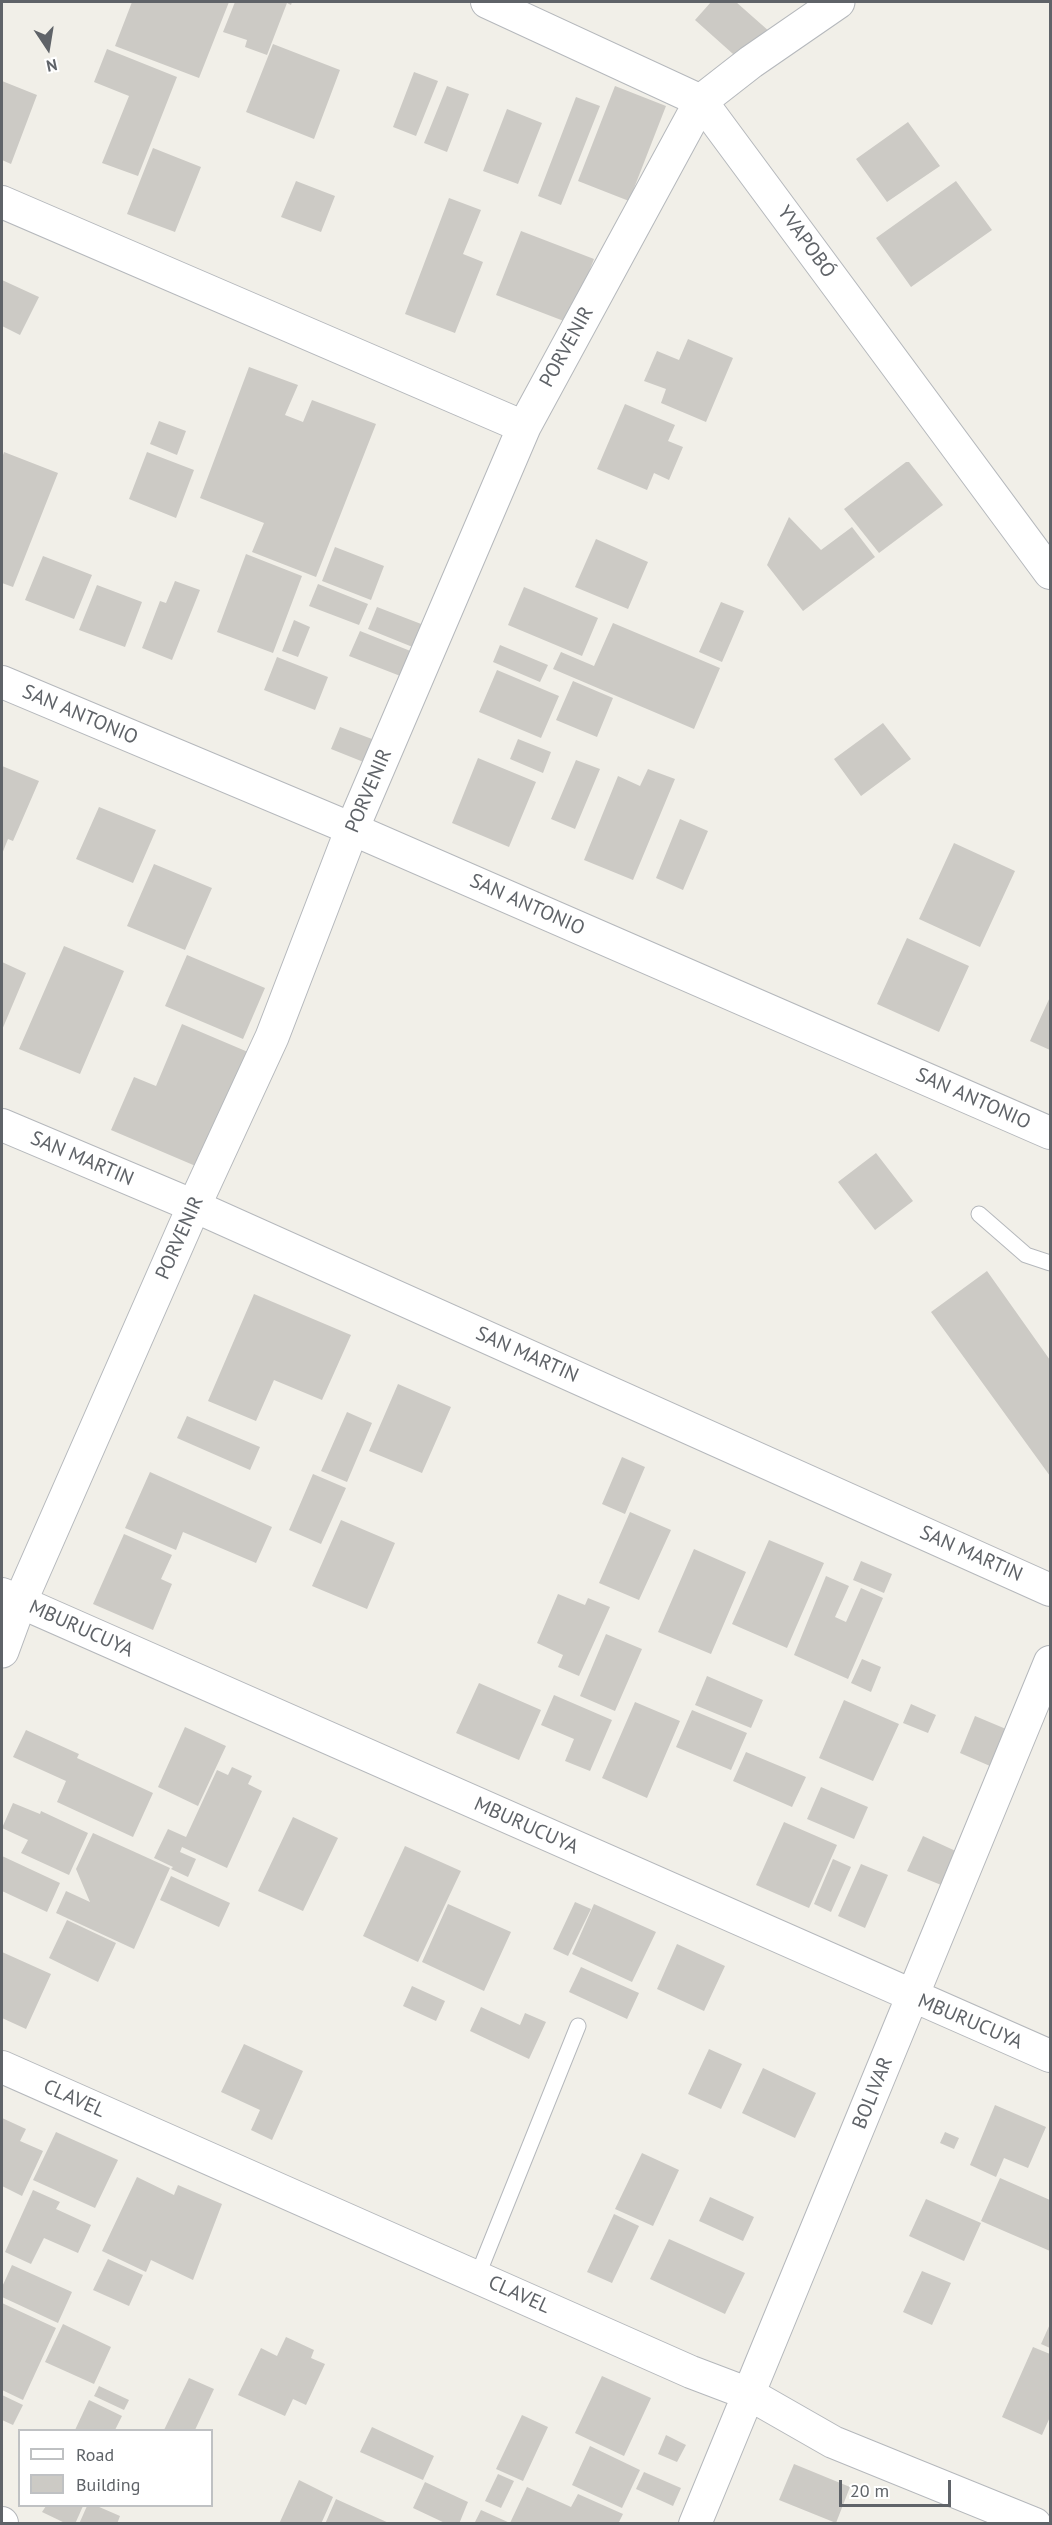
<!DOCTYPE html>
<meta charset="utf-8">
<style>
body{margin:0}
#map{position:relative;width:1052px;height:2525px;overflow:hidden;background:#f1efe8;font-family:"PT Sans",sans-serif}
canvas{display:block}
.frame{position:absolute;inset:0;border:3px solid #5f6368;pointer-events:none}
.legend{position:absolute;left:18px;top:2429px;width:195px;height:78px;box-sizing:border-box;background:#fff;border:2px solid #bfc1c3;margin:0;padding:8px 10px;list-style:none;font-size:18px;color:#5f6368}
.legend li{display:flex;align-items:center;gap:12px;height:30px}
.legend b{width:30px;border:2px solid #bfc1c3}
.north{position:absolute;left:18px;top:18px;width:60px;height:60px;-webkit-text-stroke:4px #fff;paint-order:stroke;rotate:168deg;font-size:16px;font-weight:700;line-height:24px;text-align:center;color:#5f6368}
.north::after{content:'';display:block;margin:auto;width:21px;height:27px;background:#5f6368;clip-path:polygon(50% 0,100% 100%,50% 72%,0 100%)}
.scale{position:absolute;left:839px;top:2480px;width:112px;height:27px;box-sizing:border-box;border:3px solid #5f6368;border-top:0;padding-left:8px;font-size:18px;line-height:21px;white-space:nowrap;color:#5f6368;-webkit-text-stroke:4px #fff;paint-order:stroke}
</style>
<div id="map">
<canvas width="1052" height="2525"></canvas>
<div class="frame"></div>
<ul class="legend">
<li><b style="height:8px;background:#fff"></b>Road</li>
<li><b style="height:16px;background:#cccac5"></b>Building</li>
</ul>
<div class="north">N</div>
<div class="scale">20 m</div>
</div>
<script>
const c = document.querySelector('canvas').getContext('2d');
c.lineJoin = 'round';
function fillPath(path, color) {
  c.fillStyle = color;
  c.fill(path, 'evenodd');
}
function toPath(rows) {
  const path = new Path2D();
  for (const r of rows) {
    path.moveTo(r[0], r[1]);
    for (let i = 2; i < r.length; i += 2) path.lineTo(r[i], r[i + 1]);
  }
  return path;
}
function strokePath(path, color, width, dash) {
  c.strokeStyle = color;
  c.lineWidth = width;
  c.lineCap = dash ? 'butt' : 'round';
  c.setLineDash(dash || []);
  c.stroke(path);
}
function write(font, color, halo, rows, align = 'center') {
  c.font = font + ' "PT Sans",sans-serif';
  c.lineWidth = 6;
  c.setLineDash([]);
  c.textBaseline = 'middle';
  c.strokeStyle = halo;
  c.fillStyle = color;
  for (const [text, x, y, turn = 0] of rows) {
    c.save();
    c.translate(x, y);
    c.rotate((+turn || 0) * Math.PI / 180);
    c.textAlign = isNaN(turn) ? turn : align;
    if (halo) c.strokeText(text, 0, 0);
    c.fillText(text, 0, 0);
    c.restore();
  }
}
fillPath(toPath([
 [132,2,229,2,199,78,115,46],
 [235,2,292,2,291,5,287,3,267,55,245,47,247,40,223,32],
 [711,2,736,2,770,32,742,62,695,20],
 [273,44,340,70,314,139,246,112],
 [107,49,177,77,138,176,102,163,129,96,94,82],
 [414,72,438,81,416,136,393,127],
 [2,81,37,95,11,164,2,160],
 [447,86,469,94,447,152,424,143],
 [615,86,666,106,629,201,578,181],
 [576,97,600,106,561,205,538,196],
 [507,109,542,123,518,184,483,171],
 [908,122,940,166,887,202,856,159],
 [153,148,201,167,175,232,127,214],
 [296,181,335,196,321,232,281,217],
 [956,181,992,230,911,287,876,238],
 [449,198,481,210,463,254,483,262,455,333,405,314],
 [521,231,594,259,569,323,496,295],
 [2,280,39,297,20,335,2,326],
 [688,339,733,358,706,422,661,403,666,389,644,381,657,351,679,360],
 [249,367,298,385,285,415,303,422,312,400,376,424,316,577,252,552,264,523,200,498],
 [625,404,675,425,668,441,683,447,669,480,654,473,647,490,597,469],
 [159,421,186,431,177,455,150,444],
 [4,452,58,473,13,587,2,583,2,458],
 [147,452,194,470,176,518,129,499],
 [906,462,909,462,943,505,879,553,844,509],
 [789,517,821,550,852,527,875,557,803,611,767,565],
 [596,539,648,562,628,609,575,587],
 [335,547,384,566,371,600,322,581],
 [246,554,302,576,273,653,217,632],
 [43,556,92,575,74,619,25,600],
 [175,581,200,590,172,660,142,648,160,601,166,603],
 [318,584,368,604,359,625,309,606],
 [97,585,142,602,125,647,79,630],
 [524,587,598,618,582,656,508,625],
 [721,602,744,611,722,662,699,652],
 [377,607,429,627,420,650,368,629],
 [294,620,310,627,298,657,282,651],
 [613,623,720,668,694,729,553,669,561,652,594,666],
 [360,631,418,654,408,679,349,656],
 [500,645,548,665,540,682,493,662],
 [277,657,328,677,315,710,264,690],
 [497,670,559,696,541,738,479,712],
 [573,681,613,698,597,737,556,720],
 [883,723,911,759,861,796,834,759],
 [340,727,380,742,371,765,331,749],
 [518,739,551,752,543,773,510,759],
 [478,758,536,782,509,847,452,823],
 [576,760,600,769,575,829,551,819],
 [2,766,39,781,13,841,8,839,2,854],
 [648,769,675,779,633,880,584,860,618,776,640,786],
 [99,807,156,830,133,883,76,859],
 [680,819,708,831,683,890,656,878],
 [954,843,1015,871,980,947,919,919],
 [154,864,212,888,185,950,127,926],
 [907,938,969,966,939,1032,877,1004],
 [64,946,124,971,80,1074,19,1049],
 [187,955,265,988,243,1039,165,1006],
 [2,962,26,973,2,1030],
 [1050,997,1050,1050,1030,1041],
 [182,1024,255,1055,205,1170,111,1130,134,1077,156,1086],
 [876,1153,913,1201,875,1230,838,1182],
 [987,1271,1050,1360,1050,1476,931,1312],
 [254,1294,351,1335,322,1400,274,1380,256,1421,208,1401],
 [398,1384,451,1407,422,1473,369,1451],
 [347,1412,372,1423,347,1482,321,1471],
 [187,1416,260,1447,250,1470,177,1438],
 [622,1457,645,1467,625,1514,602,1504],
 [150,1472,272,1527,256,1563,183,1532,176,1550,125,1528],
 [313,1474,346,1488,321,1544,289,1530],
 [630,1512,671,1530,639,1600,599,1583],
 [341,1520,395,1543,367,1609,312,1586],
 [124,1534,172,1555,161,1579,172,1584,153,1630,93,1604],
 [769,1540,824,1563,787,1648,732,1624],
 [694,1549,746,1572,711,1654,658,1632],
 [861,1561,892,1574,884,1593,853,1580],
 [826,1576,849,1586,835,1617,846,1622,861,1588,883,1598,848,1679,794,1655],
 [558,1594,585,1605,588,1598,610,1607,579,1676,558,1667,563,1655,537,1643],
 [606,1634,642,1649,615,1711,580,1696],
 [862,1659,881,1667,871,1692,851,1683],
 [707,1676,763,1700,751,1728,695,1705],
 [479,1683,541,1710,519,1760,456,1733],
 [554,1695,612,1720,590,1771,565,1761,574,1739,541,1725],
 [844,1700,899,1724,873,1781,819,1758],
 [635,1702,680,1721,647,1798,602,1778],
 [911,1704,936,1715,928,1733,903,1723],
 [692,1710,747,1733,731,1770,676,1747],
 [975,1716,1006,1729,990,1766,960,1753],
 [185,1727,226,1746,198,1806,158,1787],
 [26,1730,79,1754,77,1758,153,1793,133,1837,57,1802,66,1781,13,1757],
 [746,1752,806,1777,792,1807,733,1781],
 [232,1767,252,1776,248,1784,262,1791,227,1868,182,1847,180,1852,196,1859,188,1877,171,1869,173,1867,154,1858,168,1829,186,1837,217,1770,228,1775],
 [821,1787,868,1807,854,1839,807,1819],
 [13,1803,40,1814,41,1811,88,1833,69,1875,21,1853,28,1840,2,1828],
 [293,1817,338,1838,303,1911,258,1891],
 [784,1822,837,1845,809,1908,756,1885],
 [93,1833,170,1868,134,1949,56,1913,66,1891,90,1902,76,1869],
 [923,1836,960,1853,946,1887,907,1871],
 [405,1846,461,1871,418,1962,363,1936],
 [2,1856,60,1883,47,1912,2,1891],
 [833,1859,851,1867,831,1912,814,1904],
 [861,1864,888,1875,865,1928,838,1916],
 [171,1876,230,1903,219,1927,160,1900],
 [575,1902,591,1909,568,1956,553,1949],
 [448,1904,511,1932,484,1991,422,1962],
 [594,1904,656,1932,632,1982,572,1954],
 [67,1920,116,1943,98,1982,49,1958],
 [677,1944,725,1966,704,2011,657,1989],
 [2,1952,51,1974,26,2029,2,2018],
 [581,1967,639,1993,627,2019,569,1992],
 [412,1986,445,2001,436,2021,403,2006],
 [481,2007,520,2025,525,2013,546,2022,529,2059,470,2031],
 [244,2044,303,2071,272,2140,251,2130,260,2110,221,2092],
 [709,2049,742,2064,721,2109,688,2094],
 [763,2068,816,2093,795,2138,742,2113],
 [995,2105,1046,2127,1028,2168,1004,2158,996,2177,970,2165],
 [2,2118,26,2129,20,2141,43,2151,22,2196,2,2186],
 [56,2132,118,2160,95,2208,33,2180],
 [945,2132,959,2138,954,2149,940,2143],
 [642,2153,679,2170,653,2226,615,2209],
 [137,2177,174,2195,178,2185,222,2204,193,2280,151,2260,146,2272,102,2251],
 [1000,2178,1050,2200,1050,2251,981,2221],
 [33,2190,60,2202,56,2209,91,2225,78,2253,44,2238,31,2264,5,2252],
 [710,2197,754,2217,743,2241,699,2221],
 [926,2199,981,2223,964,2261,909,2236],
 [614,2214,639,2226,612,2283,587,2272],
 [669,2239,745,2273,725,2314,650,2279],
 [108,2259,143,2275,129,2306,93,2290],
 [12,2265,72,2292,58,2323,2,2297,2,2287],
 [922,2271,951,2283,932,2325,903,2312],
 [2,2303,56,2328,23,2400,2,2390],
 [63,2324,111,2347,94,2384,45,2362],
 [1050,2324,1050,2348,1041,2344],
 [286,2337,314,2350,311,2358,325,2364,306,2405,293,2399,285,2416,238,2395,261,2348,277,2356],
 [1033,2347,1050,2354,1050,2417,1042,2435,1002,2417],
 [602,2376,651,2398,624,2456,575,2433],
 [189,2378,214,2389,195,2430,164,2430],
 [99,2386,129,2400,124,2410,94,2396],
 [2,2395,23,2405,13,2425,2,2420],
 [89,2400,122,2416,115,2430,75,2430],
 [522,2415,548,2427,523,2481,496,2469],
 [372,2427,434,2456,423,2480,360,2452],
 [666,2435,686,2445,677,2462,658,2454],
 [590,2446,640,2470,622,2508,572,2485],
 [794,2464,850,2487,836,2523,779,2500],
 [644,2472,681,2488,673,2506,636,2489],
 [498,2474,514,2481,501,2508,485,2501],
 [299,2480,333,2497,321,2524,279,2524],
 [425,2482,468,2502,459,2524,447,2524,413,2508],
 [527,2487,571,2507,578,2494,623,2514,618,2524,474,2524,481,2510,510,2523],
 [336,2499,391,2524,325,2524],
 [46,2506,83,2506,75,2524,67,2524,42,2512],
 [87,2506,97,2506,120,2516,117,2524,79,2524]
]), '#cccac5');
const service = toPath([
 [979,1214,1026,1255,1050,1263],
 [477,2277,578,2026]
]);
const minor = toPath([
 [487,2,701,101,1050,573],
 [2,202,524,427],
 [2,682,352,829,1050,1133],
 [2,1125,194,1206,1050,1590],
 [2,1594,1050,2056],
 [2,2067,691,2372,749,2394,833,2442,1035,2524],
 [2,2523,2,2524],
 [695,2524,1050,1662]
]);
const tertiary = toPath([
 [2,1651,20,1602,194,1206,272,1037,352,829,524,427,701,101,751,62,838,2]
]);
strokePath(service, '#b5b8bc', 17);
strokePath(minor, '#b5b8bc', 34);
strokePath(tertiary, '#b5b8bc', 35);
strokePath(service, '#fff', 15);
strokePath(minor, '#fff', 32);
strokePath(tertiary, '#fff', 33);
write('20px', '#5f6368', '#fff', [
 ["YVAPOBÓ",806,242,54],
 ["PORVENIR",567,347,-61],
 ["SAN ANTONIO",80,715,23],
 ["PORVENIR",369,791,-67],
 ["SAN ANTONIO",527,905,24],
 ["SAN ANTONIO",973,1099,24],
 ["SAN MARTIN",82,1159,23],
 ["PORVENIR",180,1238,-66],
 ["SAN MARTIN",527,1355,24],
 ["SAN MARTIN",971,1554,24],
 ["MBURUCUYA",81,1629,24],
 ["MBURUCUYA",526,1826,24],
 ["MBURUCUYA",970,2022,23],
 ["BOLIVAR",873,2093,-68],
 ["CLAVEL",74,2099,24],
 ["CLAVEL",519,2295,24]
]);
</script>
